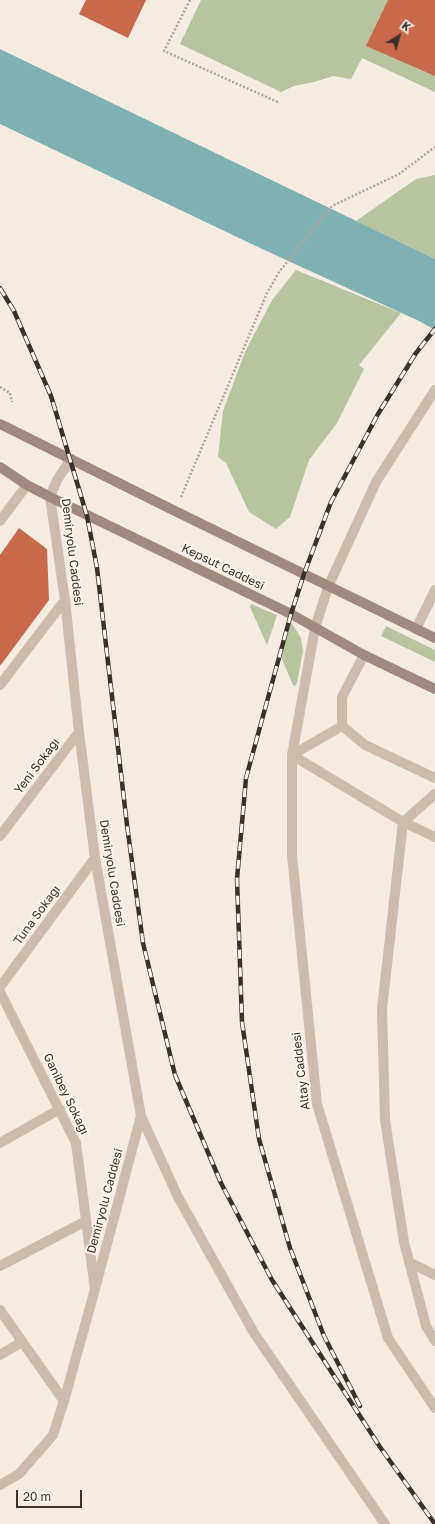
<!DOCTYPE html>
<meta charset="utf-8">
<style>
body{margin:0}
#map{position:relative;width:435px;height:1524px;overflow:hidden;background:#f4ebe1;font-family:"Golos Text",sans-serif}
canvas{display:block}
.north{position:absolute;left:379px;top:16px;width:40px;height:40px;-webkit-text-stroke:3px #fbf5ee;paint-order:stroke;rotate:37deg;font-size:11px;font-weight:700;line-height:16px;text-align:center;color:#3b302b}
.north::after{content:'';display:block;margin:auto;width:14px;height:18px;background:#3b302b;clip-path:polygon(50% 0,100% 100%,50% 72%,0 100%)}
.scale{position:absolute;left:16px;top:1490px;width:66px;height:18px;box-sizing:border-box;border:2px solid #3b302b;border-top:0;padding-left:5px;font-size:12px;line-height:14px;white-space:nowrap;color:#3b302b;-webkit-text-stroke:3px #fbf5ee;paint-order:stroke}
</style>
<div id="map">
<canvas width="435" height="1524"></canvas>
<div class="north">K</div>
<div class="scale">20 m</div>
</div>
<script>
const c = document.querySelector('canvas').getContext('2d');
c.lineJoin = 'round';
function fillPath(path, color) {
  c.fillStyle = color;
  c.fill(path, 'evenodd');
}
function toPath(rows) {
  const path = new Path2D();
  for (const r of rows) {
    path.moveTo(r[0], r[1]);
    for (let i = 2; i < r.length; i += 2) path.lineTo(r[i], r[i + 1]);
  }
  return path;
}
function strokePath(path, color, width, dash) {
  c.strokeStyle = color;
  c.lineWidth = width;
  c.lineCap = dash ? 'butt' : 'round';
  c.setLineDash(dash || []);
  c.stroke(path);
}
function write(font, color, halo, rows, align = 'center') {
  c.font = font + ' "Golos Text",sans-serif';
  c.lineWidth = 4;
  c.setLineDash([]);
  c.textBaseline = 'middle';
  c.strokeStyle = halo;
  c.fillStyle = color;
  for (const [text, x, y, turn = 0] of rows) {
    c.save();
    c.translate(x, y);
    c.rotate((+turn || 0) * Math.PI / 180);
    c.textAlign = isNaN(turn) ? turn : align;
    if (halo) c.strokeText(text, 0, 0);
    c.fillText(text, 0, 0);
    c.restore();
  }
}
fillPath(toPath([
 [201,0,435,0,435,92,362,58,351,79,333,76,314,82,294,86,281,92,180,44],
 [435,175,435,259,356,221,416,179],
 [296,270,401,313,359,365,364,369,337,423,309,460,290,517,276,529,249,512,226,463,218,457,223,411,245,352,272,300],
 [251,604,277,615,267,645,250,607],
 [291,622,301,638,303,651,297,683,295,686,293,685,281,657],
 [386,626,435,650,435,662,381,636]
]), '#b8c4a0');
fillPath(toPath([
 [0,49,435,259,435,330,419,321,258,247,0,124]
]), '#7fb0b2');
fillPath(toPath([
 [86,0,146,0,128,38,79,14],
 [388,0,435,0,435,76,366,46],
 [19,528,47,549,49,600,0,666,0,555]
]), '#c8694b');
strokePath(toPath([
 [190,0,164,51,280,103],
 [0,387,10,393,12,402],
 [181,497,267,293,279,272,332,206,399,174,435,147]
]), '#b9a596', 2.5, [2, 2]);
strokePath(toPath([
 [71,459,57,480,50,497,65,600,79,732,95,858,141,1116,95,1289],
 [0,521,27,485],
 [416,629,435,590],
 [364,655,342,697,342,726,365,745,435,778],
 [0,685,65,600],
 [342,726,292,755,403,822,435,837],
 [435,794,403,822,382,1009,385,1120,404,1242,426,1326,435,1341],
 [0,836,79,732],
 [0,987,95,858],
 [0,992,76,1143,95,1289,64,1401,53,1435,19,1474,0,1485],
 [141,1116,178,1197,254,1333,385,1524],
 [0,1143,60,1109],
 [409,1262,435,1275],
 [0,1266,86,1221],
 [0,1310,64,1401],
 [0,1355,22,1342]
]), '#cdbbac', 10);
strokePath(toPath([
 [435,390,376,482,328,587,315,628,292,755,292,855,317,1104,388,1338,435,1408]
]), '#cdbbac', 10);
strokePath(toPath([
 [0,424,175,511,435,638],
 [0,467,27,485,50,497,291,614,364,655,435,689]
]), '#a18a7d', 10);
const rail = toPath([
 [0,288,14,311,51,396,87,516,97,568,127,825,143,943,175,1075,221,1183,272,1280,380,1447,435,1524],
 [360,1406,324,1336,290,1248,259,1139,242,1022,237,879,246,778,291,614,304,574,331,502,378,414,416,353,435,329]
]);
strokePath(rail, '#3b302b', 4.5);
strokePath(rail, '#fbf5ee', 3, [9]);
write('12px', '#3b302b', '#fbf5ee', [
 ["Demiryolu Caddesi",72,552,83],
 ["Kepsut Caddesi",223,567,26],
 ["Yeni Sokağı",37,766,-53],
 ["Demiryolu Caddesi",112,873,81],
 ["Tuna Sokağı",37,915,-54],
 ["Altay Caddesi",301,1071,-97],
 ["Ganibey Sokağı",66,1094,64],
 ["Demiryolu Caddesi",105,1201,-75]
]);
</script>
